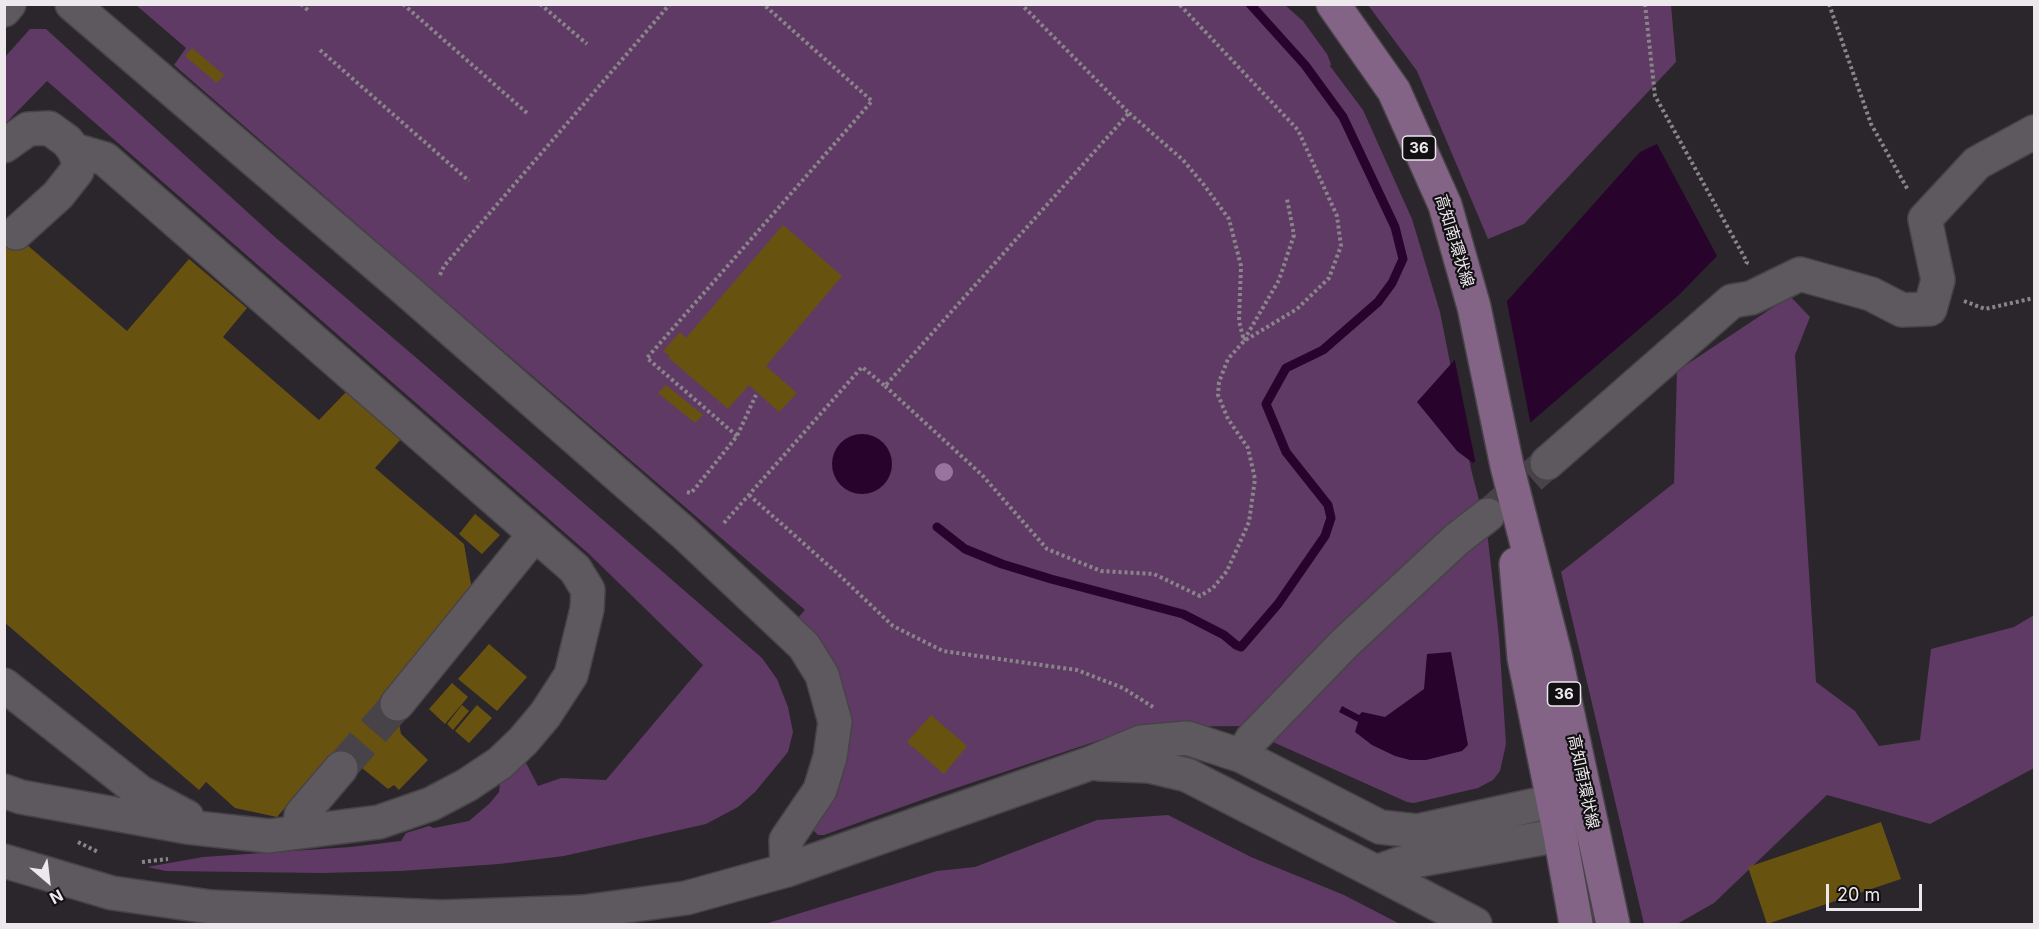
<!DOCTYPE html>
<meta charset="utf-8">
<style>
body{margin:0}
#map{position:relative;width:2039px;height:929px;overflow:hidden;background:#2b262c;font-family:Inter,sans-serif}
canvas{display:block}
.frame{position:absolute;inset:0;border:6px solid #ece8ec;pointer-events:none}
.north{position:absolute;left:18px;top:851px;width:60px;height:60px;-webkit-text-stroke:4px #121013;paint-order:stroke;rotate:152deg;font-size:16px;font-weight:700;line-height:24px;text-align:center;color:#ece8ec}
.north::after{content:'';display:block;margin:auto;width:21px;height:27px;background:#ece8ec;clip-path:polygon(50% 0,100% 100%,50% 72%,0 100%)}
.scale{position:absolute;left:1826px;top:884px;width:96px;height:27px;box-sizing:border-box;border:3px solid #ece8ec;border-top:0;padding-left:8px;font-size:18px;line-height:21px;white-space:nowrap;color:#ece8ec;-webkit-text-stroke:4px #121013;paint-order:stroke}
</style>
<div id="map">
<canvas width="2039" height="929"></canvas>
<div class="frame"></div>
<div class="north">N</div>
<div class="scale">20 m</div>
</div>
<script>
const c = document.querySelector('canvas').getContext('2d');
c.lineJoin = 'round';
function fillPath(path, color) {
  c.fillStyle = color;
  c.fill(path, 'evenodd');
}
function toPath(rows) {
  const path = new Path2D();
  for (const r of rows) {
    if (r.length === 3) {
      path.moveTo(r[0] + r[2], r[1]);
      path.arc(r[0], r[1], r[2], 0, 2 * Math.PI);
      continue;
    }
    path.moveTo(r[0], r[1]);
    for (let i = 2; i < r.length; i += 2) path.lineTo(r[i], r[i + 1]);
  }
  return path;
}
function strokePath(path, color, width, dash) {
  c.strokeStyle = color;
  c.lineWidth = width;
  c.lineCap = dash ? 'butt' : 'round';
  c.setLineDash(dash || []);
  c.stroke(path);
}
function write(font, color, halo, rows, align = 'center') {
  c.font = font + ' Inter,"Noto Sans JP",sans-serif';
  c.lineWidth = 4.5;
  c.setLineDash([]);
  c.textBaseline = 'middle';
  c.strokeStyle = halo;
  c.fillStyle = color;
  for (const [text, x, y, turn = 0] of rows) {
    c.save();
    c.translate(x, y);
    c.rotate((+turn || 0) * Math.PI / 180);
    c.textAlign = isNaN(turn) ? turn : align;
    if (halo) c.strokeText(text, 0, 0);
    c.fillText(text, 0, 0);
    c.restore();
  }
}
fillPath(toPath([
 [136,5,1285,5,1303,21,1327,54,1331,64,1330,66,1363,110,1412,219,1440,312,1471,469,1487,531,1499,637,1506,744,1500,771,1493,780,1478,788,1414,803,1407,802,1264,738,1247,726,1139,727,941,793,824,835,818,835,813,830,813,825,846,760,796,620,805,610,437,294,174,65,186,48],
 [1368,5,1671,5,1676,62,1524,224,1488,239,1417,71],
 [30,29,46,29,276,238,420,361,762,658,777,679,788,707,793,732,788,752,755,792,738,807,706,824,564,856,499,864,401,871,322,873,166,871,147,867,203,857,351,847,401,841,406,833,429,826,434,828,469,821,490,803,499,792,500,784,525,761,538,786,561,778,606,780,703,665,589,554,47,81,5,124,5,57],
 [1790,296,1810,317,1795,355,1816,682,1855,711,1879,746,1920,740,1931,649,2014,627,2034,615,2034,768,1930,824,1827,795,1714,903,1677,924,1644,924,1561,572,1674,483,1677,371],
 [1168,815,1251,857,1344,895,1400,924,765,924,937,871,975,867,1097,820]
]), '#5f3a64');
fillPath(toPath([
 [1657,144,1717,256,1680,294,1531,422,1473,463,1457,451,1417,402,1640,152],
 [862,464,30],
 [1451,652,1468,745,1462,751,1426,760,1410,760,1395,756,1372,745,1355,732,1358,722,1339,712,1342,706,1359,715,1362,712,1385,717,1424,689,1427,654]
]), '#28042d');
fillPath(toPath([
 [1506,297,1531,426,1476,465,1454,356]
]), '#2b262c');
strokePath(toPath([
 [937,527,965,549,1002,564,1051,579,1183,614,1224,635,1236,645,1241,647,1278,604,1325,536,1331,518,1328,505,1286,452,1266,404,1286,368,1323,350,1378,302,1392,283,1403,259,1395,227,1343,117,1305,65,1250,4]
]), '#28042d', 9);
fillPath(toPath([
 [192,48,224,75,217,83,185,56],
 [4,225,127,331,189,259,247,308,223,337,319,420,347,391,402,438,375,468,464,544,472,590,392,684,401,734,428,760,399,790,394,785,388,789,362,768,321,766,277,817,235,808,206,782,199,790,4,622],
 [783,225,842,276,766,366,797,393,779,412,749,385,728,409,669,358,670,356,663,351,680,332,686,338],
 [666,385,703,415,695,423,658,393],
 [475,514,500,535,482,554,459,534],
 [489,644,527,677,497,711,458,679],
 [452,683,468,697,445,724,429,709],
 [462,705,469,711,453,730,447,724],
 [477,705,492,718,469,743,455,731],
 [931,715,967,746,944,774,907,742],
 [1881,822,1901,879,1767,924,1748,867]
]), '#685210');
strokePath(toPath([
 [1494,510,1547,463],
 [341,768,397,704]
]), '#484349', 33, [33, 16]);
const minor = toPath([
 [72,4,405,289,684,533,804,646,822,675,835,722,830,757,820,790,786,840,787,870],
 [4,10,9,4],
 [4,146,28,129,49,128,67,141,74,150,78,160,77,171,58,195,16,233],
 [1547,463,1732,301,1751,298,1800,274,1871,294,1902,310,1930,309,1938,280,1925,219,1977,163,2034,132],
 [4,685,140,792,187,817],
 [397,704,535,534],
 [1242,756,1252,739,1345,643,1457,539,1488,515],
 [1099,764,1149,766,1187,775,1376,872,1402,863,1560,835,1582,817],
 [4,791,21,797,187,827,269,836,379,822,431,804,467,785,500,763,523,741,545,715,571,675,587,609,588,590,575,569,105,159,74,150],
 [299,832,301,815,341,768],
 [4,861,112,893,211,907,442,917,583,912,686,898,787,870,1091,763,1141,742,1187,738,1242,756,1380,827,1417,831,1553,801,1579,808],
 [1376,872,1475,924]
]);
const major = toPath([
 [1333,4,1394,91,1445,205,1474,307,1507,466,1555,654,1613,924],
 [1516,564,1524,658,1560,835,1576,924]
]);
strokePath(minor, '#484348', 36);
strokePath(major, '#484348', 36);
strokePath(toPath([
 [301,4,310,12],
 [403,4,527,113],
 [540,4,587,44],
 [1645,4,1655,96,1747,262,1746,264],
 [1829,4,1871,124,1908,190],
 [320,50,469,181],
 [1129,113,1183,160,1204,185,1229,219,1241,266,1239,321,1244,341],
 [440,275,444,266,670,4],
 [1964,301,1985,309,2034,298],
 [1244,340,1279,280,1294,235,1287,199],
 [885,386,982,475,1047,549,1101,571,1154,574,1200,596,1213,588,1227,571,1249,522,1255,479,1248,448,1228,419,1218,395,1219,382,1228,359,1244,341,1297,309,1329,278,1341,246,1337,216,1298,130,1179,4],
 [737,436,647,358,872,101,763,4],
 [687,492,691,493,697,486,737,436,756,395],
 [749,495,837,573,893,626,943,651,1077,670,1123,688,1153,707],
 [724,523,862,367,885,386,1129,113,1021,4],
 [78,842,98,852],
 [142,862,168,859]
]), '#8a858a', 4, [3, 3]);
strokePath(minor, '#5e585f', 33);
strokePath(major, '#836487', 33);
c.fillStyle = '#99759e';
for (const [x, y] of [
 [944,472]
]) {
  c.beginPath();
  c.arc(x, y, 9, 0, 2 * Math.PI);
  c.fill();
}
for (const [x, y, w] of [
 [1419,148,33],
 [1564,694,33]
]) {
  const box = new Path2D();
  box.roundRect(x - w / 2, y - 12, w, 24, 4.5);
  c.fillStyle = '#121013';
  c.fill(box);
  strokePath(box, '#ece8ec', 1.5);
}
write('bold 15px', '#ece8ec', null, [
 ["36",1419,148],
 ["36",1564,694]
]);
write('16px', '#ece8ec', '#121013', [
 ["高知南環状線",1454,241,73],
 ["高知南環状線",1583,782,78]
]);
</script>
